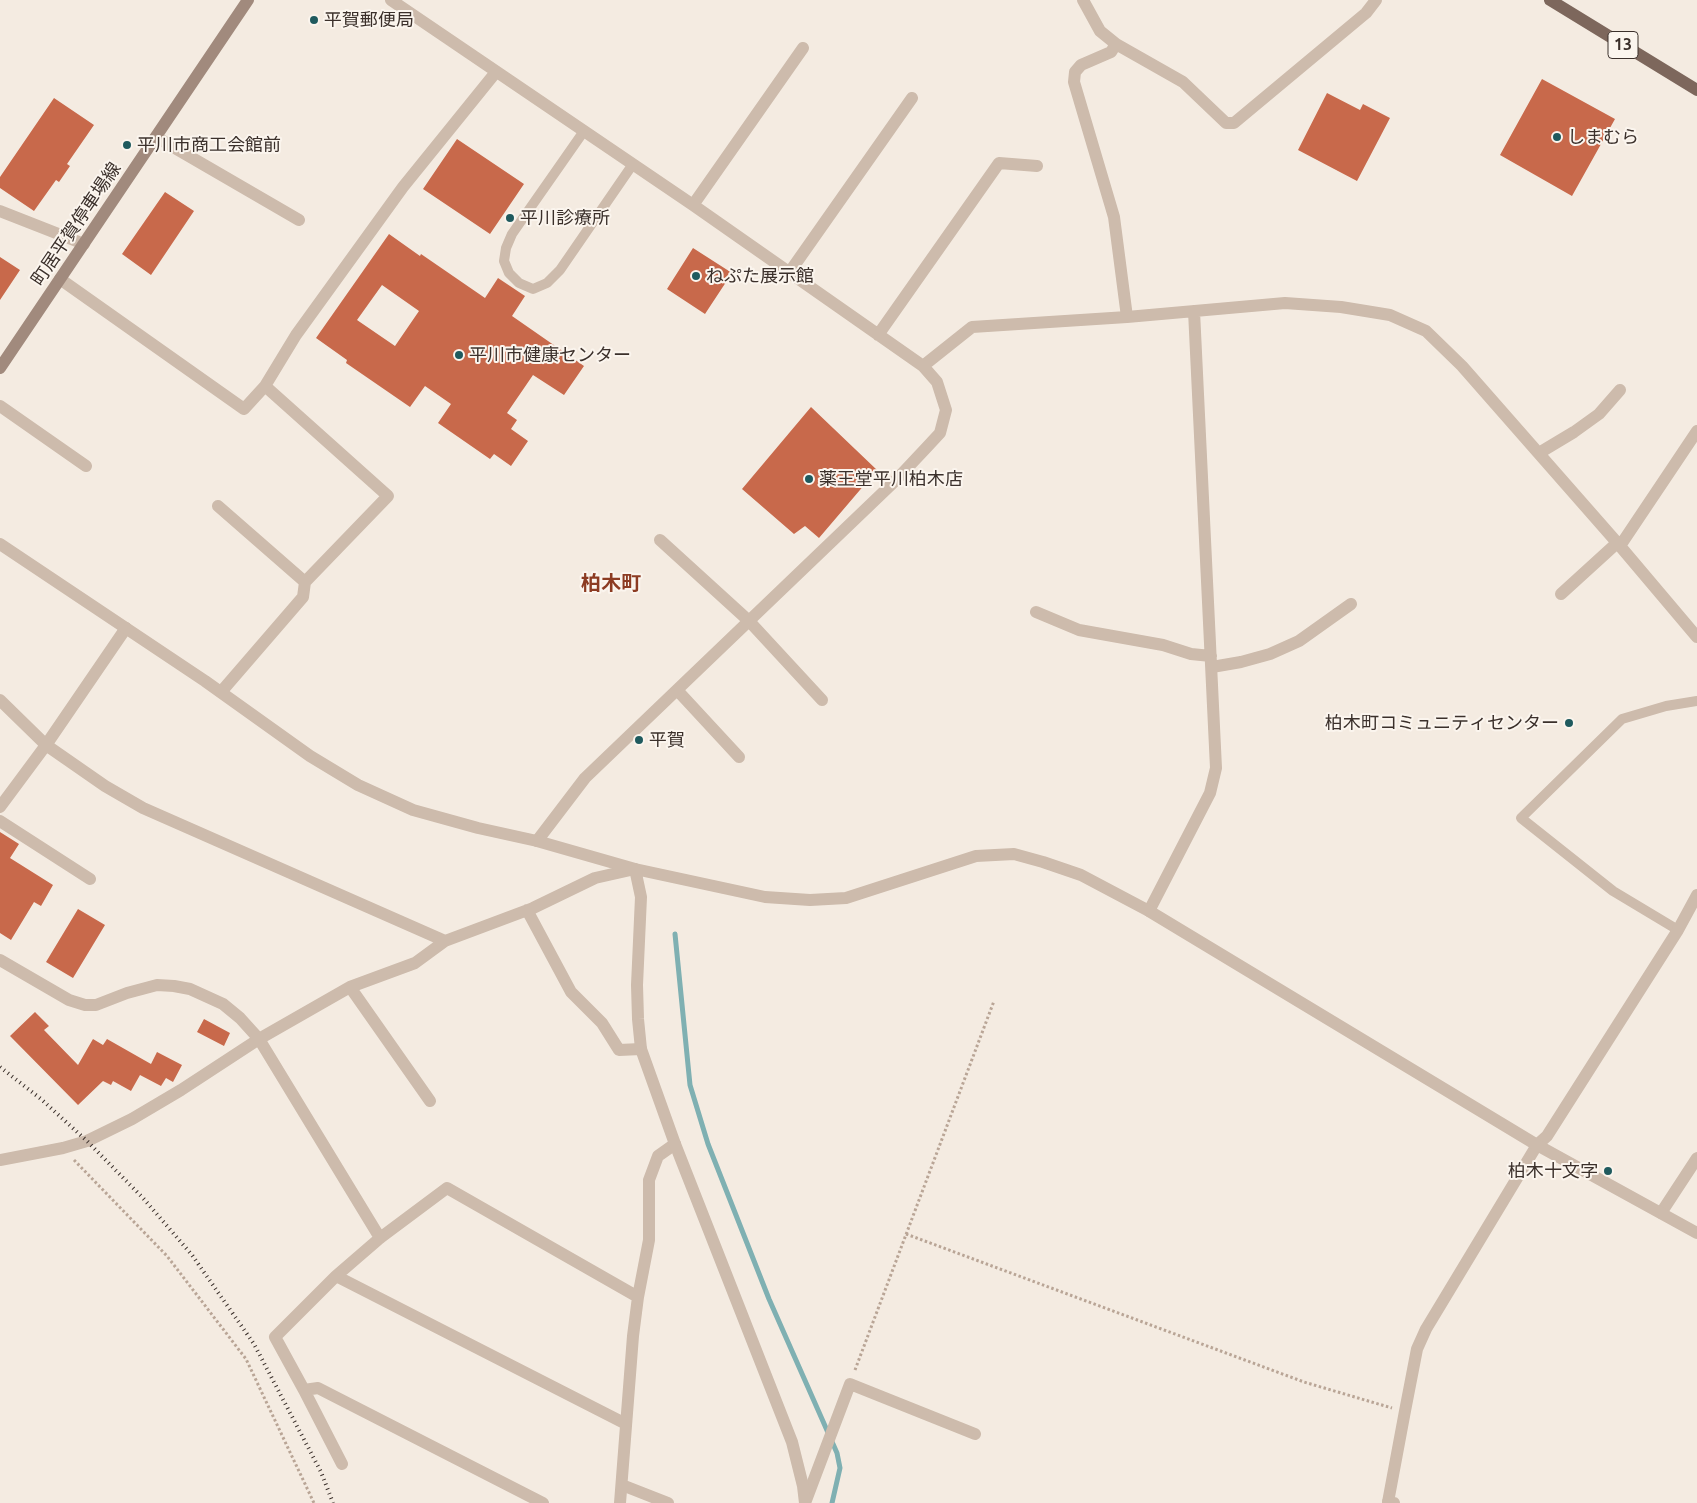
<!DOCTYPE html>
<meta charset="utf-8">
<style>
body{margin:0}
canvas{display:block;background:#f4ebe1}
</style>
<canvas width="1697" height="1503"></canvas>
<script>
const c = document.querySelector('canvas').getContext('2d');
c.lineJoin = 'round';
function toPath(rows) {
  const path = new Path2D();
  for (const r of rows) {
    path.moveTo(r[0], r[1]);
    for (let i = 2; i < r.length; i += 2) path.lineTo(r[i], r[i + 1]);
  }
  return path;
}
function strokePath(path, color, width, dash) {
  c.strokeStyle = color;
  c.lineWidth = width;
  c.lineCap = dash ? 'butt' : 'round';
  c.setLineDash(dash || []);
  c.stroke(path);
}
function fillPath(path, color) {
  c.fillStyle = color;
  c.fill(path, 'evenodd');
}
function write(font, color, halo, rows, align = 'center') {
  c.font = font + ' Ubuntu,"Noto Sans JP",sans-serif';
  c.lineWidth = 4;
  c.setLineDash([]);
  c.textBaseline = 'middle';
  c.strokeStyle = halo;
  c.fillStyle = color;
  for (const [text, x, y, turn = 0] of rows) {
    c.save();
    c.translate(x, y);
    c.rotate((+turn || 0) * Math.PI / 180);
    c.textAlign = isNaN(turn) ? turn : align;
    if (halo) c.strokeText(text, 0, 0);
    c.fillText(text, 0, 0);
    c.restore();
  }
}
strokePath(toPath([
 [675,934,690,1085,708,1144,769,1299,837,1453,840,1468,832,1503]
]), '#7fb0b2', 5);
fillPath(toPath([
 [1542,79,1615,119,1572,196,1500,155],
 [1327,93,1360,110,1363,104,1390,118,1357,181,1298,150],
 [54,98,94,125,67,164,70,166,59,182,56,180,34,211,0,188,0,177],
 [457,139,524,184,490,234,423,189],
 [165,192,194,211,151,275,122,254],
 [389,234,420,256,421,254,485,298,498,278,525,296,512,316,584,366,564,395,533,375,507,413,517,420,511,429,528,441,511,466,494,454,490,459,438,423,451,404,425,386,410,407,346,363,347,360,316,338],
 [382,285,419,311,395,346,357,320],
 [693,248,732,273,705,314,667,289],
 [0,257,20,270,0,300],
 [811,407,877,470,819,538,805,526,794,534,742,489],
 [0,832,19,844,10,858,53,885,41,906,34,902,11,940,0,933],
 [78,909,105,925,73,978,46,962],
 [35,1012,49,1026,44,1030,78,1065,93,1039,103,1045,107,1039,151,1064,157,1052,182,1065,173,1082,166,1078,161,1086,140,1075,131,1091,113,1081,111,1085,103,1081,78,1105,10,1036],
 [204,1019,230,1033,224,1046,197,1032]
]), '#c8694b');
strokePath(toPath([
 [74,1160,167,1256,246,1359,314,1503],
 [906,1234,1304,1382,1392,1408],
 [855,1370,994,1001]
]), '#b9a596', 3, [2.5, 2.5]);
strokePath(toPath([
 [584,131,512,234,506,248,504,261,509,273,519,283,533,289,547,283,560,270,633,164],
 [1678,930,1613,891,1521,818,1622,719,1666,706,1697,701]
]), '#cdbbac', 10);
strokePath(toPath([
 [391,0,693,205,923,366,937,382,946,410,940,433,927,447,896,480,585,778,537,841],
 [1083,0,1100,31,1116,44,1111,52,1081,65,1075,72,1074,82,1114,217,1127,317],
 [1116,44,1183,82,1226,123,1234,123,1366,13,1376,0],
 [156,137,299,220],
 [693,205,803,48],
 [0,211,84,244],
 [789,273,912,98],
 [60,279,244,409,265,386],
 [878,335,999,163,1037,166],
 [923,366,972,327,1127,317,1285,303,1341,307,1390,315,1426,331,1462,366,1620,546,1697,637],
 [0,406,86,466],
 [1539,453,1574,432,1599,414,1620,390],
 [218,506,305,582],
 [660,540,749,621,822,700],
 [1620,546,1697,431],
 [1561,594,1617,543],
 [1036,612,1079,630,1163,645,1191,654,1211,656],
 [1212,667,1241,662,1270,654,1299,641,1351,604],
 [677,690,739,757],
 [221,692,303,597,305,582,388,496,265,386,296,335,403,187,496,72],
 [0,700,46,745,105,786,143,808,445,941],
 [0,807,46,745,126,628],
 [0,821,90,879],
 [527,910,571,992,602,1023,619,1050,641,1049],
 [1149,911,1210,793,1216,768,1194,311],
 [0,960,69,1000,85,1005,96,1005,127,993,157,985,174,986,190,989,223,1004,240,1018,259,1039,380,1238],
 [350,987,430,1101],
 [0,1160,63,1148,87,1141,132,1119,181,1090,259,1039,350,987,415,963,445,941,533,908,595,878,635,869],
 [1661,1213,1697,1158],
 [336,1276,626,1424],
 [304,1390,342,1464],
 [622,1485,668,1503],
 [543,1503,318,1388,304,1390,275,1337,336,1276,380,1238,447,1188,638,1297],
 [620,1503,633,1336,638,1297,649,1240,649,1180,658,1156,675,1144],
 [805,1503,850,1384,975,1434],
 [1394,1503,1388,1502,1405,1411,1417,1349,1426,1329,1537,1145,1547,1136,1678,930,1697,895]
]), '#cdbbac', 12);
strokePath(toPath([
 [0,544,205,681,310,756,358,785,413,810,478,828,537,841,635,869,765,897,810,900,846,898,976,856,1014,854,1043,862,1081,875,1149,911,1537,1145,1697,1233],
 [635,869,641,897,637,985,638,1019,641,1049,675,1144,792,1442,803,1486,805,1503],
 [1388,1503,1388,1502]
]), '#cdbbac', 12);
strokePath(toPath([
 [0,368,248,0]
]), '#a18a7d', 12);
strokePath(toPath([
 [1550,0,1697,90]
]), '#7d675c', 12);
strokePath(toPath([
 [0,1067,41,1099,87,1141,143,1198,192,1255,254,1344,321,1472,333,1503]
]), '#3b302b', 4, [1, 4]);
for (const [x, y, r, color] of [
 [314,20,5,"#1f5a5e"],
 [1557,137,5,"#1f5a5e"],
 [127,145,5,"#1f5a5e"],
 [510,218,5,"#1f5a5e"],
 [696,276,5,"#1f5a5e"],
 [459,355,5,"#1f5a5e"],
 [809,479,5,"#1f5a5e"],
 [1569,723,5,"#1f5a5e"],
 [639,740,5,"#1f5a5e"],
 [1608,1171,5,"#1f5a5e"]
]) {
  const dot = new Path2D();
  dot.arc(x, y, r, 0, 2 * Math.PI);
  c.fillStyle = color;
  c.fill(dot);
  strokePath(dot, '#fbf5ee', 2);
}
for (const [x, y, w] of [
 [1623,45,30]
]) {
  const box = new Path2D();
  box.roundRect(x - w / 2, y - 13.5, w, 27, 4);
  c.fillStyle = '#fbf5ee';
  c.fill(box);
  strokePath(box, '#3b302b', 1);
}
write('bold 16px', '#3b302b', null, [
 ["13",1623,45]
]);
write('18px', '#3b302b', '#fbf5ee', [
 ["平賀郵便局",324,20],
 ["しまむら",1567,137],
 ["平川市商工会館前",137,145],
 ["平川診療所",520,218],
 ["ねぷた展示館",706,276],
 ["平川市健康センター",469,355],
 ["薬王堂平川柏木店",819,479],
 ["柏木町コミュニティセンター",1559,723,"right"],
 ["平賀",649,740],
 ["柏木十文字",1598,1171,"right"]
], 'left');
write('18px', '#3b302b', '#fbf5ee', [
 ["町居平賀停車場線",76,224,-56]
]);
write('bold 20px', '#8c3b22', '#fbf5ee', [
 ["柏木町",611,583]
]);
</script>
